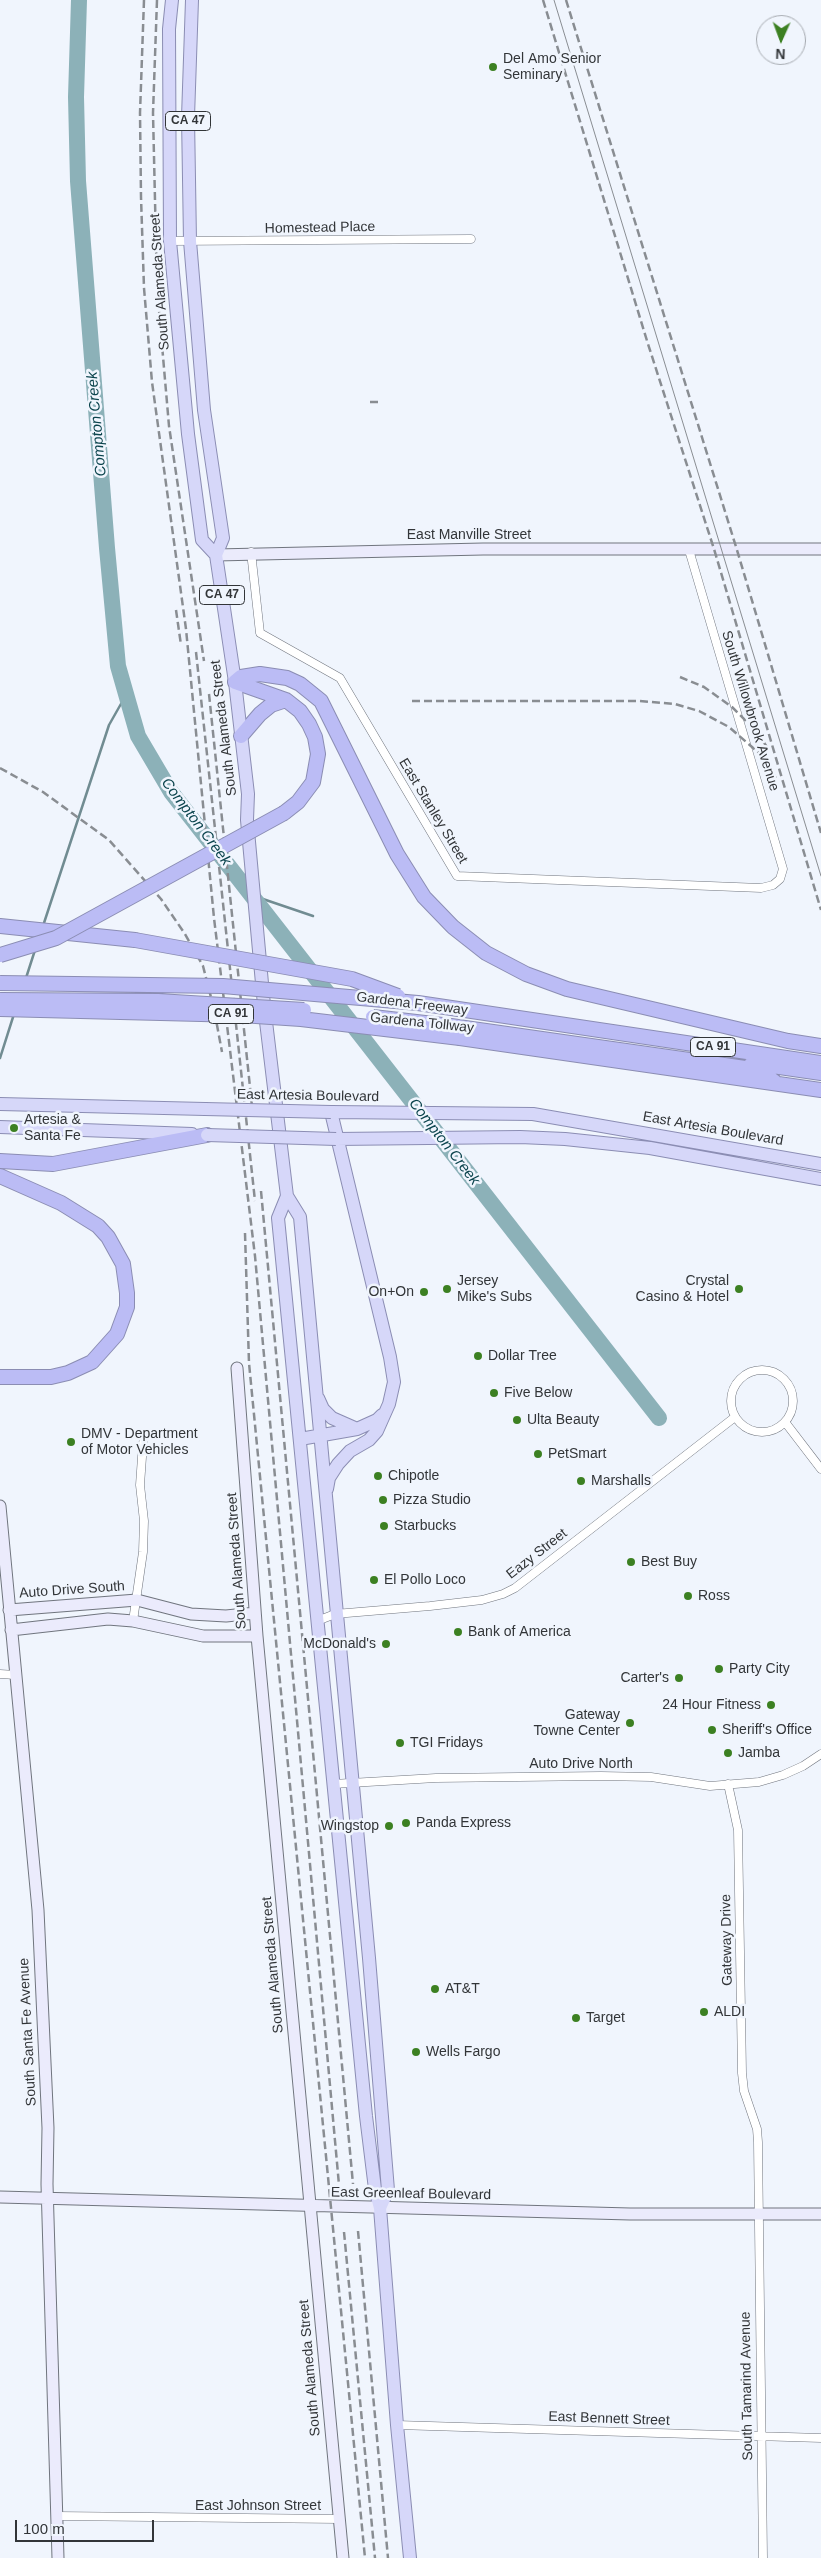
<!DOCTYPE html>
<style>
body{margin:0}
#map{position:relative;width:821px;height:2558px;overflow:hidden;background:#f0f5fd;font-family:Helvetica,sans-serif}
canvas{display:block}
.north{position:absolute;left:756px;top:15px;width:50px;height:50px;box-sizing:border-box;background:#f0f5fd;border:1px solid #a4a8ae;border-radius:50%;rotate:182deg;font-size:14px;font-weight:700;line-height:20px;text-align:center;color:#323538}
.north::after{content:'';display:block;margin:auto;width:18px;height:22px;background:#3c8022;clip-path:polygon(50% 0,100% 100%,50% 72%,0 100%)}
.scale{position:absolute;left:15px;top:2520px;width:139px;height:22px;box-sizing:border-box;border:2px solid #323538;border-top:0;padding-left:6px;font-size:15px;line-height:18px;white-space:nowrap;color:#323538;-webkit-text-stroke:4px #f0f5fd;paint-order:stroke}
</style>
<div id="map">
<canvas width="821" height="2558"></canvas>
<div class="north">N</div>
<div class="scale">100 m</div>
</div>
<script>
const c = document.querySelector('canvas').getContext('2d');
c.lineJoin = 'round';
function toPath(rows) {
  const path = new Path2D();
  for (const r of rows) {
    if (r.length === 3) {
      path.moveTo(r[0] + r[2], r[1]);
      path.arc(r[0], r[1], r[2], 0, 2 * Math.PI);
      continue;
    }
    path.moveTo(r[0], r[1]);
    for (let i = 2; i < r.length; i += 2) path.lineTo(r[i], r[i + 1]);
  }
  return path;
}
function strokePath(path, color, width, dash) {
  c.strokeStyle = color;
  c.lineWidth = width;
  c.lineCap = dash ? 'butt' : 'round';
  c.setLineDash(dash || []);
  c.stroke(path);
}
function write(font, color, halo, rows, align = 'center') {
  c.font = font + ' Helvetica,sans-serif';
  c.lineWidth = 5;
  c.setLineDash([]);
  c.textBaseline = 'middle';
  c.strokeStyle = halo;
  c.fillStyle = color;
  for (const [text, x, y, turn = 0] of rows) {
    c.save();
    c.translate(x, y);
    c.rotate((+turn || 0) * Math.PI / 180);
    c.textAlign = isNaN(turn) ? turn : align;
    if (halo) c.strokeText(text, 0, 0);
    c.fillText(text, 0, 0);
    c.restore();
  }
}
strokePath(toPath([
 [260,898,313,916],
 [43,926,109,725,126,695],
 [26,978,35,950],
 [0,1058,14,1014]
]), '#718c92', 2.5);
strokePath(toPath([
 [79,0,76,97,78,181,107,548,118,666,138,736,171,792,659,1418]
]), '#8cb1b8', 16);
const street = toPath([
 [170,241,471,239],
 [251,552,260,633,340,678,457,876,761,888,773,885,780,879,783,869,689,550],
 [762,1401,31],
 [785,1422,821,1469],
 [133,1621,143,1552,144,1521,140,1485,143,1443],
 [317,1621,335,1614,430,1606,482,1600,503,1594,515,1588,735,1417],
 [0,1674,16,1675],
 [333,1784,436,1778,601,1776,651,1777,710,1786,759,1782,783,1775,803,1766,821,1754],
 [728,1784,738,1830,742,2073,744,2091,757,2129,758,2142,763,2558],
 [397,2425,821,2438],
 [57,2516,339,2519]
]);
const secondary = toPath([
 [216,555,483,549,821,549],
 [237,1368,257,1636,343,2558],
 [0,1506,38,1910,48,2128,47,2184,58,2558],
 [9,1610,137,1600,191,1614,226,1616,255,1613],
 [11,1630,108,1619,133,1621,203,1636,257,1636],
 [0,2197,630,2214,821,2214]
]);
const primary = toPath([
 [172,0,169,29,170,241,188,434,202,540,216,555],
 [192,0,188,117,190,241,204,410,223,538,216,555,235,682,248,794,247,820,264,1005,287,1196,278,1218,366,2116,375,2189,380,2208,397,2425,410,2558],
 [0,1104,205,1109],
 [0,1127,192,1134],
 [336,1139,520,1137,565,1139,650,1148,821,1179],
 [287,1196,300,1217,369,1958,388,2190,380,2208],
 [318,1398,323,1409,332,1418,357,1429],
 [300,1439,357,1429,377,1420,382,1415],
 [327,1489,329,1478,338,1464,350,1451,369,1440,377,1431,389,1404,394,1382,390,1357,331,1112,533,1114,821,1164]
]);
const highway = toPath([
 [241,736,260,714,271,705,286,700],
 [284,813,298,802,313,782,318,754,315,737,309,724,300,711,286,700,235,682,241,677,260,674,287,678,300,684,321,701,397,854,424,897,453,927,486,953,526,974,567,989,788,1041,821,1046],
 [0,926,135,940],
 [418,1003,821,1063],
 [451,1026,759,1070,775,1082],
 [460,1038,821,1090],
 [752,1063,821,1073],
 [0,1161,53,1164,207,1135],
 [0,1176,61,1203,98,1226,108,1237,123,1264,127,1293,127,1307,117,1334,92,1362,68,1373,51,1377,0,1377]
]);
strokePath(street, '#70757e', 9);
strokePath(secondary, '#70757e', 13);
strokePath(primary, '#8b8db3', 14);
strokePath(highway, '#8b8db3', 16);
strokePath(street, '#fff', 8);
strokePath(secondary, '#ebebfc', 11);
strokePath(primary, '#d6d7f9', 12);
strokePath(highway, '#bbbcf5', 14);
strokePath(toPath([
 [554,0,821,876]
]), '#898d92', 1);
strokePath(toPath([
 [144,0,140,113,141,197,144,288,152,382,186,629,214,918,255,1256,339,2185],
 [157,0,153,113,157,287,169,426,204,661],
 [543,0,648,344,714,549,821,910],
 [566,0,737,550,821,833],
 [370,402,381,402],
 [176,610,181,645],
 [196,652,255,1201],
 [680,677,704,687,732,707,756,731,769,750],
 [209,694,253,1116],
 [412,701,640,701,675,704,699,711,729,727,759,753,778,781],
 [0,768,43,792,109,840,161,899,185,934,203,966,214,1009,222,1052],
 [261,1191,353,2184],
 [245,1233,249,1363,365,2558],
 [358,2231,388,2558],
 [344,2232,375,2558]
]), '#898d92', 2.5, [8, 4]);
const primaryBridge = toPath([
 [205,1109,331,1112],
 [207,1135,336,1139]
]);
const highwayBridge = toPath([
 [135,940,352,979,398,996],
 [0,955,56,938,284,813],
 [0,983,223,986,418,1003],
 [0,1000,158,1001,304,1010],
 [0,1009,241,1015,301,1019,460,1038],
 [373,1017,451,1026]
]);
strokePath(primaryBridge, '#8b8db3', 14, []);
strokePath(highwayBridge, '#8b8db3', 16, []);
strokePath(primaryBridge, '#d6d7f9', 12);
strokePath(highwayBridge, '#bbbcf5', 14);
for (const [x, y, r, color] of [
 [493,67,5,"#3c8022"],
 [14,1128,5,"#3c8022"],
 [447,1289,5,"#3c8022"],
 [739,1289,5,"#3c8022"],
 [424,1292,5,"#3c8022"],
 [478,1356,5,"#3c8022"],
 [494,1393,5,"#3c8022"],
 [517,1420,5,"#3c8022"],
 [71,1442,5,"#3c8022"],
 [538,1454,5,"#3c8022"],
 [378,1476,5,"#3c8022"],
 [581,1481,5,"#3c8022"],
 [383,1500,5,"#3c8022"],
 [384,1526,5,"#3c8022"],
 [631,1562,5,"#3c8022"],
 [374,1580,5,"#3c8022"],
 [688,1596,5,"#3c8022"],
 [458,1632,5,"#3c8022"],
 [386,1644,5,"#3c8022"],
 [719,1669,5,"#3c8022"],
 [679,1678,5,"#3c8022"],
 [771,1705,5,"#3c8022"],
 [630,1723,5,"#3c8022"],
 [712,1730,5,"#3c8022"],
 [400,1743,5,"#3c8022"],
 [728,1753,5,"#3c8022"],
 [406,1823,5,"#3c8022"],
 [389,1826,5,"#3c8022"],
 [435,1989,5,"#3c8022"],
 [704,2012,5,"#3c8022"],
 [576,2018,5,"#3c8022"],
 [416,2052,5,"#3c8022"]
]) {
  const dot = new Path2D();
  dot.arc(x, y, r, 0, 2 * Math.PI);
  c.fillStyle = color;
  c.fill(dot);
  strokePath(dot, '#f0f5fd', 2);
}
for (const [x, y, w] of [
 [188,121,45],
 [222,595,45],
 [231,1014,45],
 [713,1047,45]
]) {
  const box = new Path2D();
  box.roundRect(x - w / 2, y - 9.5, w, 19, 4);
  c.fillStyle = '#f0f5fd';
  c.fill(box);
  strokePath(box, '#323538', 1);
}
write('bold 12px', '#323538', null, [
 ["CA 47",188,121],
 ["CA 47",222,595],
 ["CA 91",231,1014],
 ["CA 91",713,1047]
]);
write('14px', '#323538', '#f0f5fd', [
 ["Del Amo Senior",503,59],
 ["Seminary",503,75],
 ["Artesia &",24,1120],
 ["Santa Fe",24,1136],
 ["Jersey",457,1281],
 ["Mike's Subs",457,1297],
 ["Crystal",729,1281,"right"],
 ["Casino & Hotel",729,1297,"right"],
 ["On+On",414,1292,"right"],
 ["Dollar Tree",488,1356],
 ["Five Below",504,1393],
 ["Ulta Beauty",527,1420],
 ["DMV - Department",81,1434],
 ["of Motor Vehicles",81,1450],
 ["PetSmart",548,1454],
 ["Chipotle",388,1476],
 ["Marshalls",591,1481],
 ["Pizza Studio",393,1500],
 ["Starbucks",394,1526],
 ["Best Buy",641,1562],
 ["El Pollo Loco",384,1580],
 ["Ross",698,1596],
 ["Bank of America",468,1632],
 ["McDonald's",376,1644,"right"],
 ["Party City",729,1669],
 ["Carter's",669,1678,"right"],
 ["24 Hour Fitness",761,1705,"right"],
 ["Gateway",620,1715,"right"],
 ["Towne Center",620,1731,"right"],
 ["Sheriff's Office",722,1730],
 ["TGI Fridays",410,1743],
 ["Jamba",738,1753],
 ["Panda Express",416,1823],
 ["Wingstop",379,1826,"right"],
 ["AT&T",445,1989],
 ["ALDI",714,2012],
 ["Target",586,2018],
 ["Wells Fargo",426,2052]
], 'left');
write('14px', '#323538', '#f0f5fd', [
 ["Homestead Place",320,228,-1],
 ["South Alameda Street",160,282,-94],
 ["East Manville Street",469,535],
 ["South Willowbrook Avenue",750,711,73],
 ["South Alameda Street",224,728,-97],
 ["East Stanley Street",433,811,59],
 ["Gardena Freeway",412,1004,7],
 ["Gardena Tollway",422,1023,6],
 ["East Artesia Boulevard",308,1096,1],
 ["East Artesia Boulevard",713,1129,10],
 ["Eazy Street",537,1554,-38],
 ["South Alameda Street",237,1561,-94],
 ["Auto Drive South",72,1590,-4],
 ["Auto Drive North",581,1764],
 ["Gateway Drive",727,1940,-91],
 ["South Alameda Street",273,1965,-95],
 ["South Santa Fe Avenue",28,2032,-93],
 ["East Greenleaf Boulevard",411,2194,1],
 ["South Alameda Street",310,2368,-95],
 ["South Tamarind Avenue",747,2386,-91],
 ["East Bennett Street",609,2419,2],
 ["East Johnson Street",258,2506]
]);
write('italic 15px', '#0b444d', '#f0f5fd', [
 ["Compton Creek",97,424,-95],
 ["Compton Creek",196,822,53],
 ["Compton Creek",444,1142,52]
]);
</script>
